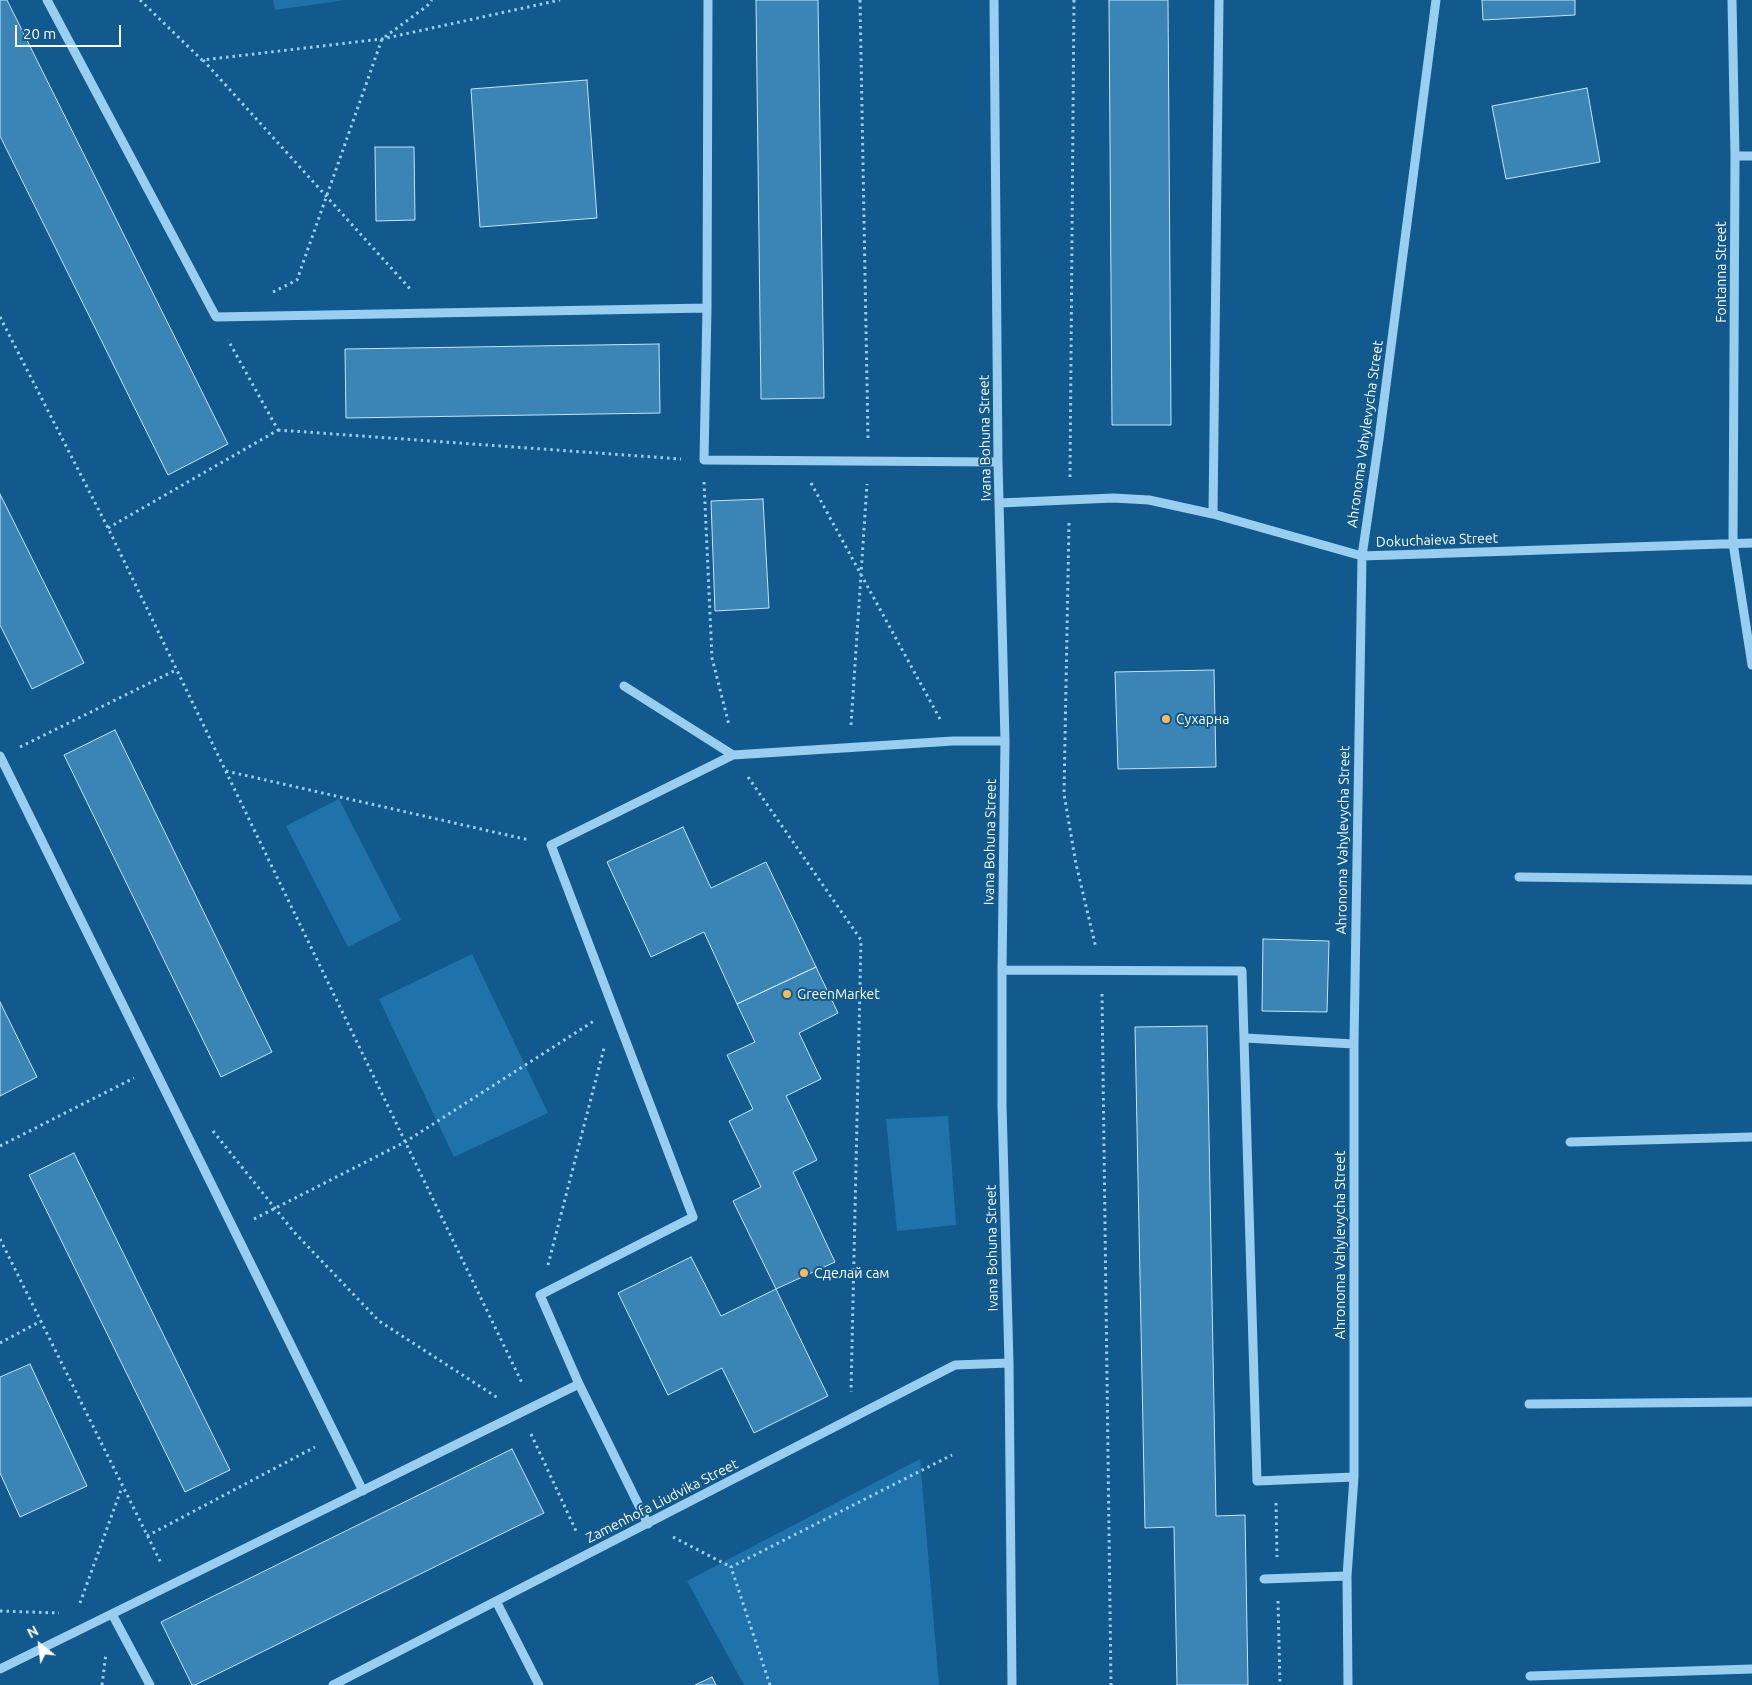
<!DOCTYPE html>
<meta charset="utf-8">
<style>
body{margin:0}
#map{position:relative;width:1752px;height:1685px;overflow:hidden;background:#125a8d;font-family:Ubuntu,sans-serif}
canvas{display:block}
.north{position:absolute;left:15px;top:1620px;width:50px;height:50px;-webkit-text-stroke:4px #125a8d;paint-order:stroke;rotate:331deg;font-size:14px;font-weight:700;line-height:20px;text-align:center;color:#fff}
.north::after{content:'';display:block;margin:auto;width:18px;height:22px;background:#fff;clip-path:polygon(50% 0,100% 100%,50% 72%,0 100%)}
.scale{position:absolute;left:15px;top:25px;width:106px;height:22px;box-sizing:border-box;border:2px solid #fff;border-top:0;padding-left:6px;font-size:15px;line-height:18px;white-space:nowrap;color:#fff;-webkit-text-stroke:4px #125a8d;paint-order:stroke}
</style>
<div id="map">
<canvas width="1752" height="1685"></canvas>
<div class="north">N</div>
<div class="scale">20 m</div>
</div>
<script>
const c = document.querySelector('canvas').getContext('2d');
c.lineJoin = 'round';
function fillPath(path, color) {
  c.fillStyle = color;
  c.fill(path, 'evenodd');
}
function toPath(rows) {
  const path = new Path2D();
  for (const r of rows) {
    path.moveTo(r[0], r[1]);
    for (let i = 2; i < r.length; i += 2) path.lineTo(r[i], r[i + 1]);
  }
  return path;
}
function strokePath(path, color, width, dash) {
  c.strokeStyle = color;
  c.lineWidth = width;
  c.lineCap = dash ? 'butt' : 'round';
  c.setLineDash(dash || []);
  c.stroke(path);
}
function write(font, color, halo, rows, align = 'center') {
  c.font = font + ' Ubuntu,sans-serif';
  c.lineWidth = 4;
  c.setLineDash([]);
  c.textBaseline = 'middle';
  c.strokeStyle = halo;
  c.fillStyle = color;
  for (const [text, x, y, turn = 0] of rows) {
    c.save();
    c.translate(x, y);
    c.rotate((+turn || 0) * Math.PI / 180);
    c.textAlign = isNaN(turn) ? turn : align;
    if (halo) c.strokeText(text, 0, 0);
    c.fillText(text, 0, 0);
    c.restore();
  }
}
fillPath(toPath([
 [273,0,345,0,275,10],
 [339,799,401,920,348,947,286,826],
 [472,954,548,1113,454,1157,379,999],
 [948,1116,956,1225,897,1231,886,1119],
 [920,1459,939,1685,744,1685,687,1581]
]), '#2073aa');
const building = toPath([
 [0,0,7,0,228,444,168,475,0,136,0,0],
 [756,0,818,0,824,398,761,399,756,0],
 [1109,0,1168,0,1171,425,1112,425,1109,0],
 [1482,0,1575,0,1575,15,1483,20,1482,0],
 [587,80,597,218,480,227,471,89,587,80],
 [1587,88,1600,162,1506,179,1492,106,1587,88],
 [375,147,414,147,415,220,376,221,375,147],
 [659,344,660,413,346,418,345,349,659,344],
 [0,494,84,663,32,689,0,625,0,494],
 [763,499,769,608,715,611,711,501,763,499],
 [1214,670,1216,767,1118,769,1115,672,1214,670],
 [115,730,272,1052,221,1077,64,755,115,730],
 [683,827,711,888,766,862,816,967,737,1004,704,932,651,957,607,862,683,827],
 [1263,939,1329,941,1327,1012,1262,1011,1263,939],
 [816,967,838,1013,799,1033,821,1079,786,1096,817,1160,793,1172,835,1262,776,1289,733,1201,761,1187,729,1121,753,1109,727,1055,755,1042,737,1004,816,967],
 [0,1002,37,1077,0,1096,0,1002],
 [1207,1026,1216,1516,1245,1515,1248,1685,1177,1685,1174,1527,1145,1528,1135,1027,1207,1026],
 [74,1153,230,1470,185,1492,29,1175,74,1153],
 [691,1257,721,1316,776,1289,828,1396,754,1433,722,1368,668,1395,618,1293,691,1257],
 [30,1364,87,1486,20,1517,0,1473,0,1377,30,1364],
 [512,1449,544,1513,195,1685,192,1685,161,1622,512,1449],
 [712,1677,716,1685,695,1685,712,1677]
]);
fillPath(building, '#3a84b6');
strokePath(building, '#c1e5fc', 1);
strokePath(toPath([
 [140,0,202,60,382,39,560,0],
 [860,0,868,438],
 [203,60,412,291],
 [273,292,297,280,382,39,427,6,432,0],
 [0,317,108,528,523,1385],
 [278,430,681,459],
 [1070,477,1074,0],
 [704,482,712,658,729,725],
 [811,483,940,719],
 [1069,523,1064,794,1076,864,1096,948],
 [108,528,278,430,228,340],
 [851,725,867,484],
 [20,747,176,670],
 [226,771,529,840],
 [748,777,861,940,851,1392],
 [1102,994,1111,1685],
 [213,1131,294,1232,379,1321,498,1398],
 [0,1146,134,1078],
 [254,1219,405,1142,594,1021],
 [0,1239,161,1563],
 [548,1265,604,1048],
 [0,1343,41,1321],
 [531,1434,577,1533],
 [1276,1503,1277,1557],
 [147,1536,315,1447],
 [673,1537,731,1567],
 [1278,1601,1280,1685],
 [80,1603,122,1487],
 [0,1611,59,1613],
 [102,1685,106,1653],
 [770,1685,731,1567,952,1455]
]), '#9acef1', 3, [2.5, 4]);
strokePath(toPath([
 [47,0,216,317,707,308],
 [708,0,707,308,704,460,998,462],
 [994,0,998,462,1005,741,1002,970,1002,1105,1009,1363,1012,1685],
 [1732,0,1735,156,1733,543,1752,665],
 [1735,156,1752,156],
 [1000,503,1113,498,1149,500,1213,514,1362,556,1752,543],
 [1213,514,1219,0],
 [624,686,733,755],
 [0,756,363,1491],
 [1519,877,1752,880],
 [1002,970,1242,971,1257,1481,1354,1477],
 [1245,1038,1354,1044],
 [1570,1142,1752,1137],
 [579,1384,540,1295,693,1217,551,845,733,755,953,741,1005,741],
 [1529,1404,1752,1402],
 [1264,1579,1347,1576],
 [496,1601,539,1685],
 [112,1614,150,1685],
 [0,1669,579,1384,648,1524],
 [1530,1676,1752,1669],
 [333,1685,955,1365,1009,1363],
 [1348,1685,1347,1576,1354,1477,1354,1044,1362,556,1379,439,1436,0]
]), '#9acef1', 9);
for (const [x, y, r, color] of [
 [1166,719,5,"#ffb75b"],
 [787,994,5,"#ffb75b"],
 [804,1273,5,"#ffb75b"]
]) {
  const dot = new Path2D();
  dot.arc(x, y, r, 0, 2 * Math.PI);
  c.fillStyle = color;
  c.fill(dot);
  strokePath(dot, '#125a8d', 2);
}
write('14px', '#fff', '#125a8d', [
 ["Fontanna Street",1721,272,-90],
 ["Ahronoma Vahylevycha Street",1365,434,-82],
 ["Ivana Bohuna Street",985,438,-91],
 ["Dokuchaieva Street",1437,540,-2],
 ["Ahronoma Vahylevycha Street",1343,840,-89],
 ["Ivana Bohuna Street",990,842,-89],
 ["Ahronoma Vahylevycha Street",1340,1245,-90],
 ["Ivana Bohuna Street",992,1248,-91],
 ["Zamenhofa Liudvika Street",662,1501,-27]
]);
write('14px', '#fff', '#125a8d', [
 ["Сухарна",1176,719],
 ["GreenMarket",797,994],
 ["Сделай сам",814,1273]
], 'left');
</script>
